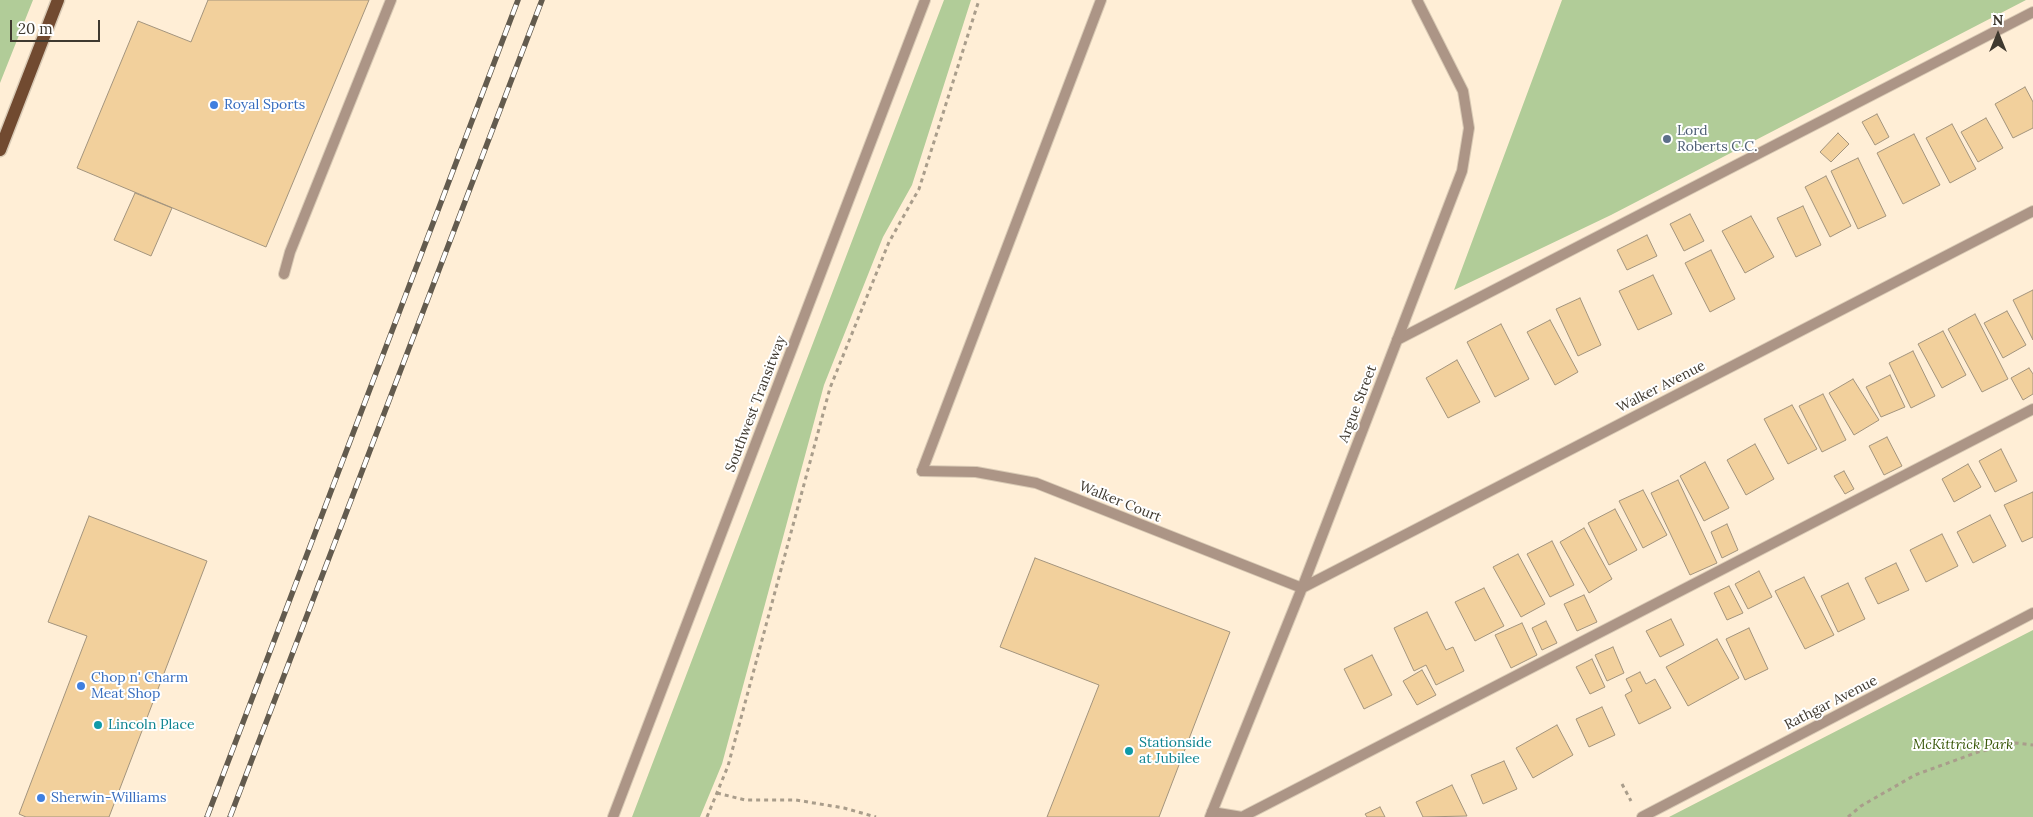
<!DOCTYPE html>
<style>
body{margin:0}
#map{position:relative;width:2033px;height:817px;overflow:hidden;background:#ffeed6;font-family:Lora,serif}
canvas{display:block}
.north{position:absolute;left:1973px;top:10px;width:50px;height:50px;-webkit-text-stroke:4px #fff;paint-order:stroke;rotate:0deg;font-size:14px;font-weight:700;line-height:20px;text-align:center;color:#3f392f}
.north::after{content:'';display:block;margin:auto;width:18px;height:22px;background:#3f392f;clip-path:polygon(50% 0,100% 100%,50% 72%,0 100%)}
.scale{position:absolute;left:10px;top:20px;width:90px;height:22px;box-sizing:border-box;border:2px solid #3f392f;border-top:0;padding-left:6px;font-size:15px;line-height:18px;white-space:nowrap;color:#3f392f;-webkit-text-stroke:4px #fff;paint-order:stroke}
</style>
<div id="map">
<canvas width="2033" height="817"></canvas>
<div class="north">N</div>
<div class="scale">20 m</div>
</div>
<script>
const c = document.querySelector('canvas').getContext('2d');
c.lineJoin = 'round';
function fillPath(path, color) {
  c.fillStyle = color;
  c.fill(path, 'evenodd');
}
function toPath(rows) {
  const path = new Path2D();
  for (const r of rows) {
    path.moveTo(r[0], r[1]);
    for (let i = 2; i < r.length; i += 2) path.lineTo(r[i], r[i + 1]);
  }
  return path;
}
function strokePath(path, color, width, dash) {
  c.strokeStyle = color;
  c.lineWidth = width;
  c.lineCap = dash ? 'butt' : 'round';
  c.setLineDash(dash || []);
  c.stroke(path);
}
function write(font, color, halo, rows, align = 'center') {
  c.font = font + ' Lora,serif';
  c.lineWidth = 4;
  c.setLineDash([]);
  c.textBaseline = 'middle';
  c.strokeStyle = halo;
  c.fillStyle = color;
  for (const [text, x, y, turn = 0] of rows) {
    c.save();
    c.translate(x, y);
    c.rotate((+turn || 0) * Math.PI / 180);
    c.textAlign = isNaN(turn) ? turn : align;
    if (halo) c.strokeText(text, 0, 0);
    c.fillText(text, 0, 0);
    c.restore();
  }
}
fillPath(toPath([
 [0,0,33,0,0,83],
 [944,0,971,0,912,185,883,237,824,385,722,764,700,817,632,817],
 [1562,0,2026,0,1611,215,1454,290],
 [2033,630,2033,817,1669,817]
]), '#b1cc98');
const building = toPath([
 [208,0,369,0,266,247,77,168,138,21,191,42,208,0],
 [2025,87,2033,102,2033,128,2013,138,1995,104,2025,87],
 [1877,114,1889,137,1875,145,1862,122,1877,114],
 [1986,118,2003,148,1978,162,1961,132,1986,118],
 [1952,124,1976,169,1950,183,1926,138,1952,124],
 [1838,133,1849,144,1831,162,1820,152,1838,133],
 [1914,134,1940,185,1903,204,1877,153,1914,134],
 [1858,158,1886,216,1858,229,1831,171,1858,158],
 [1826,176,1851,226,1830,237,1805,187,1826,176],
 [135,193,172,208,151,256,114,240,135,193],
 [1803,206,1821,245,1796,257,1777,218,1803,206],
 [1690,214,1704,241,1684,251,1670,224,1690,214],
 [1751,216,1774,257,1745,273,1722,231,1751,216],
 [1647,235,1657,256,1627,270,1617,250,1647,235],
 [1711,250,1735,299,1710,312,1685,263,1711,250],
 [1653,275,1672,314,1638,330,1619,291,1653,275],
 [2033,290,2033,340,2013,300,2033,290],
 [1580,298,1601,345,1578,356,1556,309,1580,298],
 [2007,311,2026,345,2003,358,1984,323,2007,311],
 [1975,314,2008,379,1982,392,1948,329,1975,314],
 [1550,320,1578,372,1555,385,1527,332,1550,320],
 [1501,324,1529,379,1495,397,1467,342,1501,324],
 [1943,331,1966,375,1942,388,1918,344,1943,331],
 [1913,351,1935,396,1911,408,1889,363,1913,351],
 [1457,360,1480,402,1448,418,1426,378,1457,360],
 [2029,368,2033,374,2033,394,2023,400,2011,378,2029,368],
 [1890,375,1905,407,1881,417,1866,387,1890,375],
 [1853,379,1879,420,1854,435,1829,393,1853,379],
 [1823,394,1846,440,1822,452,1799,406,1823,394],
 [1792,405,1817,449,1788,464,1764,419,1792,405],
 [1887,437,1902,466,1884,475,1869,446,1887,437],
 [1755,444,1774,479,1746,495,1727,460,1755,444],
 [2001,449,2017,481,1995,492,1979,461,2001,449],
 [1705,462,1729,508,1704,521,1680,476,1705,462],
 [1968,464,1981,487,1954,502,1942,479,1968,464],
 [1844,471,1854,489,1845,494,1834,476,1844,471],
 [1678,480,1717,563,1690,575,1651,493,1678,480],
 [1643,490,1667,535,1643,548,1619,501,1643,490],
 [2033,492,2033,537,2022,542,2004,505,2033,492],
 [1615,509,1637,550,1609,565,1588,523,1615,509],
 [1990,515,2006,546,1973,563,1957,532,1990,515],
 [89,516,207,561,109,817,26,817,19,814,87,636,48,622,89,516],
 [1727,524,1738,550,1722,558,1711,532,1727,524],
 [1584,528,1612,579,1589,593,1560,542,1584,528],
 [1942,534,1958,566,1926,582,1910,550,1942,534],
 [1552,541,1574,585,1550,597,1527,554,1552,541],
 [1518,554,1545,604,1521,617,1493,567,1518,554],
 [1035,558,1230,632,1159,817,1047,817,1099,685,1000,647,1035,558],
 [1896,563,1909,590,1878,604,1865,578,1896,563],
 [1759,571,1772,597,1748,609,1735,584,1759,571],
 [1804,577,1834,635,1805,649,1775,591,1804,577],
 [1848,583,1865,619,1838,632,1821,596,1848,583],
 [1729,586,1743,613,1727,620,1714,593,1729,586],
 [1484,588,1504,626,1475,641,1455,602,1484,588],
 [1584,595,1597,622,1577,631,1564,604,1584,595],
 [1427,612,1446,650,1453,647,1464,671,1436,685,1426,665,1414,671,1394,628,1427,612],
 [1671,619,1684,645,1660,657,1646,631,1671,619],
 [1546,621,1557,643,1542,650,1532,628,1546,621],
 [1522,623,1537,655,1511,668,1495,635,1522,623],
 [1749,628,1768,669,1745,680,1726,639,1749,628],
 [1717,639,1739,678,1688,706,1666,667,1717,639],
 [1613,647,1624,673,1607,681,1595,655,1613,647],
 [1372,655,1392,695,1364,709,1344,669,1372,655],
 [1592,659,1605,687,1590,694,1576,667,1592,659],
 [1422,670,1436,695,1417,705,1403,681,1422,670],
 [1640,672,1646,684,1655,679,1671,708,1639,724,1625,695,1632,691,1626,679,1640,672],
 [1602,707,1615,735,1589,747,1576,719,1602,707],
 [1557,725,1573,755,1533,778,1516,748,1557,725],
 [1504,761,1517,789,1483,804,1471,775,1504,761],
 [1452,785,1467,816,1423,817,1416,802,1452,785],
 [1380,807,1385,817,1367,817,1365,814,1380,807]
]);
fillPath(building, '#f2d09c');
strokePath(building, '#a3947d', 1);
const service = toPath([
 [284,274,290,252,391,0],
 [1397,340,2033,12],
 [922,471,1101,0],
 [1212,812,1242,817,2033,409],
 [613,817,925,0]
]);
const minor = toPath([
 [922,471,976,472,1036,483,1302,588,2033,211],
 [1210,817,1302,588,1462,171,1469,128,1463,91,1417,0],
 [1642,817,2033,613]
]);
const primary = toPath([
 [0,150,58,0]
]);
strokePath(service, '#d9cab5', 12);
strokePath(minor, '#d9cab5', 12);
strokePath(primary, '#d9cab5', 15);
strokePath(toPath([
 [1622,784,1631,801],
 [717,793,745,800,796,800,844,808,876,817],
 [707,817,728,766,830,388,889,242,919,189,979,0],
 [1848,817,1861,806,1915,775,1978,752,2016,743,2033,745]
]), '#a99d8b', 3, [4, 4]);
strokePath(service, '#ac9586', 10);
strokePath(minor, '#ac9586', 10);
strokePath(primary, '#714a30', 12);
const rail = toPath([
 [207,817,518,0],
 [230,817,542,0]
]);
strokePath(rail, '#635b4e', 5.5);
strokePath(rail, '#fff', 4, [11]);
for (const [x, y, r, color] of [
 [214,105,5,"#3f7fe0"],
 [1667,139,5,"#5c6f8a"],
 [81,686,5,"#3f7fe0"],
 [98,725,5,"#0f9aa8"],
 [1129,751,5,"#0f9aa8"],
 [41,798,5,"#3f7fe0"]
]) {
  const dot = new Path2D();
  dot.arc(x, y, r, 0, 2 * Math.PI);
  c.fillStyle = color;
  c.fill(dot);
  strokePath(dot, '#fff', 2);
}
write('14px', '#366cbe', '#fff', [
 ["Royal Sports",224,105],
 ["Chop n' Charm",91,678],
 ["Meat Shop",91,694],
 ["Sherwin-Williams",51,798]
], 'left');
write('14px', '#4e5e75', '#fff', [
 ["Lord",1677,131],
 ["Roberts C.C.",1677,147]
], 'left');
write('14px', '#3f392f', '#fff', [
 ["Walker Avenue",1661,387,-27],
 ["Southwest Transitway",756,404,-69],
 ["Argue Street",1358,404,-69],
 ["Walker Court",1120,502,22],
 ["Rathgar Avenue",1831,703,-27]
]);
write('14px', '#0d838f', '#fff', [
 ["Lincoln Place",108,725],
 ["Stationside",1139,743],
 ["at Jubilee",1139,759]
], 'left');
write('italic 14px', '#385708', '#fff', [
 ["McKittrick Park",1963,745]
]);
</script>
